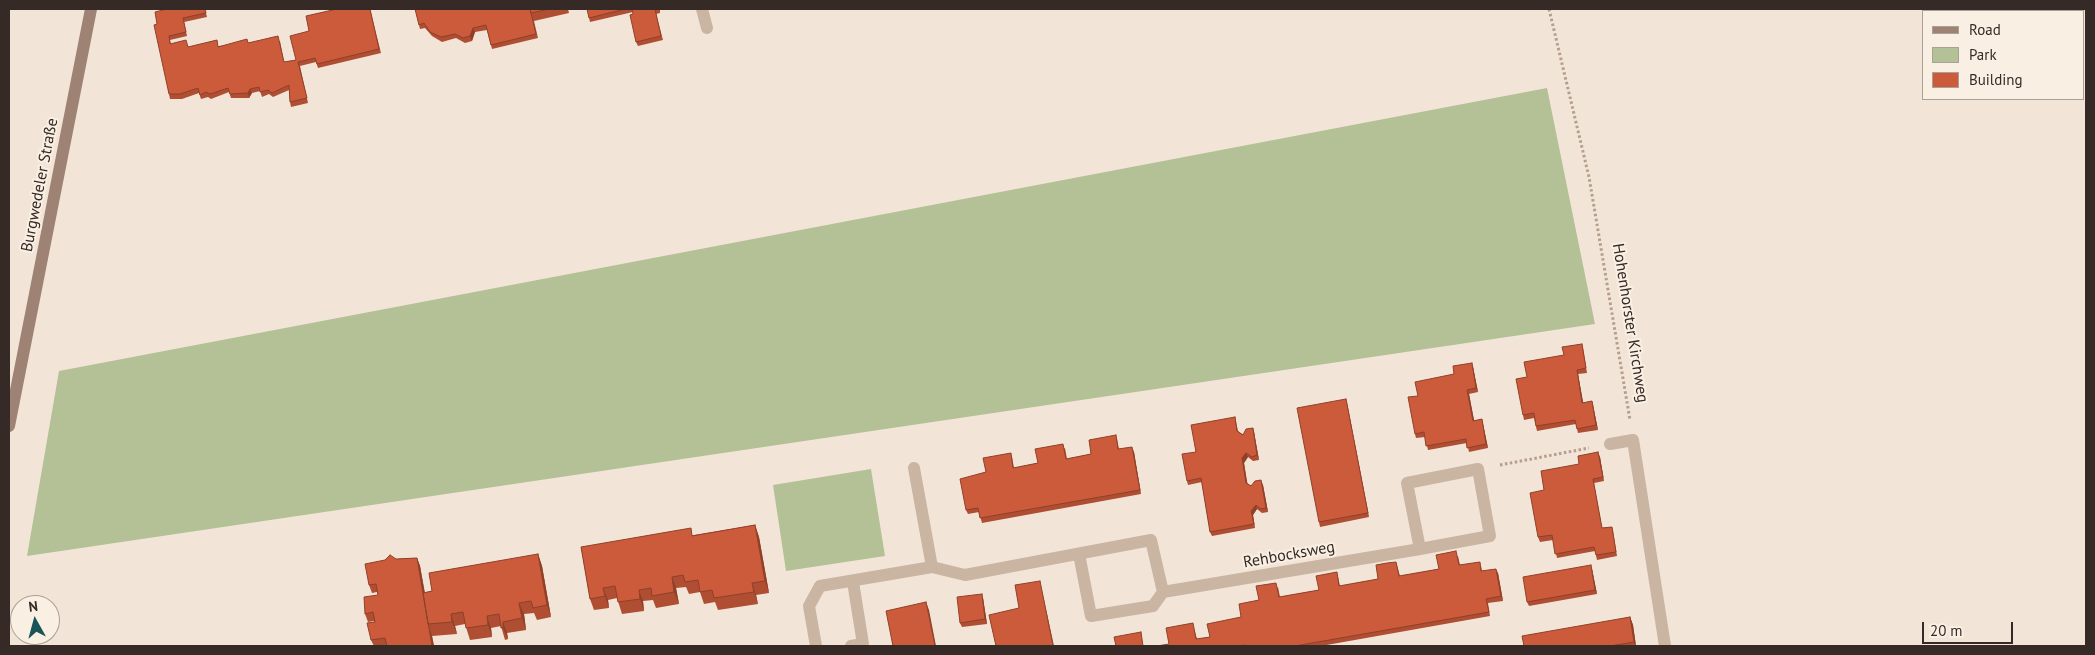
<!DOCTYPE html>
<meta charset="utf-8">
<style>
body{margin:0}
#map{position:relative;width:2095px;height:655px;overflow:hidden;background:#f2e5d7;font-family:"PT Sans",sans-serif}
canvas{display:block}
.frame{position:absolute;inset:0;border:10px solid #352a25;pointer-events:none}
.legend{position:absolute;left:1922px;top:10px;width:162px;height:90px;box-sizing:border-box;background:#faefe3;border:1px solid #aba097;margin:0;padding:6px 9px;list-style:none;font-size:15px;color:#352a25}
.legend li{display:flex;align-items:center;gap:10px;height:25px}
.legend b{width:25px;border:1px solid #aba097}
.north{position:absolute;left:10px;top:595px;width:50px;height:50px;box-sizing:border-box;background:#faefe3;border:1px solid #aba097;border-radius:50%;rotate:353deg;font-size:14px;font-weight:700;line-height:20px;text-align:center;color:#352a25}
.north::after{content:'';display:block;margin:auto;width:18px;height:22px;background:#195558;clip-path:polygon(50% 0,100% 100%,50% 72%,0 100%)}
.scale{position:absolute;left:1922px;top:622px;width:91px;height:22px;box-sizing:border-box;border:2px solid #352a25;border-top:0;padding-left:6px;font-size:15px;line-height:18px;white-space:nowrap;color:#352a25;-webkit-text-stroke:4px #faefe3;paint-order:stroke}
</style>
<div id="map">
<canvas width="2095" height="655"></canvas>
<div class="frame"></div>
<ul class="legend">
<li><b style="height:6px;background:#9e8274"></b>Road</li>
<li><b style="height:14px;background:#b4c196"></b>Park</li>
<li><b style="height:14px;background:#cc5b3b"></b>Building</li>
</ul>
<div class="north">N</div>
<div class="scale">20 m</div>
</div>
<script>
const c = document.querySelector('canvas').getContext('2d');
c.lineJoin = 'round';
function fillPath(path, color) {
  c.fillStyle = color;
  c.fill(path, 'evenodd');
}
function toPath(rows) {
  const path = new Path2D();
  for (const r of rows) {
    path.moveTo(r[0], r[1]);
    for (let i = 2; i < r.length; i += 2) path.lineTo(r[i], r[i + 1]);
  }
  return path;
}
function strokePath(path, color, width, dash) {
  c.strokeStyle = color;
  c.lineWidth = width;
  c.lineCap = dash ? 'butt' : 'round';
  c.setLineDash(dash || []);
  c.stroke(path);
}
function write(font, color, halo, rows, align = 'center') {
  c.font = font + ' "PT Sans",sans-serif';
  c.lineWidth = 4;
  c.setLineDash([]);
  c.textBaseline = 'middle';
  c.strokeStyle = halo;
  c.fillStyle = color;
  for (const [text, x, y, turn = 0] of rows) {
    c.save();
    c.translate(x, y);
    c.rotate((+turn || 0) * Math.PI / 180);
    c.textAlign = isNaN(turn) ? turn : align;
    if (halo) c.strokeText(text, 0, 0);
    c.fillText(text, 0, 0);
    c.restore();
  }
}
fillPath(toPath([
 [1547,88,1595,324,27,556,59,371],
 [871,469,885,556,786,571,773,485]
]), '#b4c196');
strokePath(toPath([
 [1549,9,1589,177,1630,420],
 [1500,465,1589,448]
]), '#b69e8d', 3, [2.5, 2.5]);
strokePath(toPath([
 [1610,444,1633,440,1665,646]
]), '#cab4a2', 12);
strokePath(toPath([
 [702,9,707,28],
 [914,468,932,567],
 [1079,554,1091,616,1153,606,1163,592,1420,549,1490,536,1478,469,1407,483,1420,549],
 [816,646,809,606,820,586,932,567,965,575,1151,540,1163,592],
 [851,646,863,644,853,582]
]), '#cab4a2', 12);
strokePath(toPath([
 [9,426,91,9]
]), '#9e8274', 12);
fillPath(toPath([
 [167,9,205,9,207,17,184,22,187,36,170,40,171,44,189,47,219,46,248,43,280,41,284,62,296,60,309,31,337,9,370,9,381,53,318,68,316,62,300,66,308,103,291,107,290,102,289,90,273,97,269,94,262,97,260,91,252,93,249,98,231,98,229,92,211,99,208,97,201,99,199,93,182,99,170,99,169,94,157,24],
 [415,9,568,9,569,13,534,21,538,38,492,49,487,30,475,32,472,41,465,43,456,38,442,42,432,36,425,28,420,29],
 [587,9,660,9,660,13,656,14,663,40,638,46,636,42,633,12,590,22],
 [1583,348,1587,373,1578,374,1583,403,1592,401,1593,405,1598,430,1578,433,1576,424,1537,431,1534,418,1524,420,1523,415,1527,377,1564,355],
 [1473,367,1478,392,1469,394,1474,421,1482,419,1483,424,1488,448,1469,452,1467,443,1428,450,1425,437,1416,438,1415,434,1418,396,1454,374],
 [1347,403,1369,517,1320,527,1319,522],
 [1235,417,1238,431,1243,435,1253,428,1254,432,1259,460,1253,461,1248,457,1244,463,1247,483,1251,486,1263,485,1268,512,1262,513,1257,509,1253,515,1255,528,1212,536,1210,532,1202,482,1188,485,1187,481,1196,452],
 [1117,439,1119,449,1134,452,1141,494,982,523,979,512,968,514,966,510,986,472,1012,457,1014,468,1038,463,1065,448,1067,459,1091,454],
 [1600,457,1604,481,1594,483,1602,528,1612,527,1613,531,1617,556,1597,560,1595,551,1557,558,1553,540,1540,542,1538,537,1544,490],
 [755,525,759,537,769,593,756,595,758,604,718,610,715,602,704,604,700,592,689,594,686,587,676,588,679,604,656,608,653,600,643,601,644,611,622,614,617,598,608,600,609,608,594,610,590,599,581,547,694,535],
 [538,554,542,566,551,617,537,620,534,613,524,614,526,630,507,633,508,639,505,640,501,626,491,628,492,637,470,640,465,624,455,626,457,634,432,636,434,646,374,646,371,640,374,621,368,622,365,614,378,595,377,592,372,593,369,585,396,559,417,558,420,566,425,593,432,591],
 [1458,556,1460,565,1481,566,1482,571,1498,573,1503,601,1488,603,1490,616,1321,646,1157,646,1169,644,1194,628,1197,639,1210,637,1241,617,1259,600,1278,587,1280,597,1319,590,1338,577,1340,586,1378,579,1396,562,1400,576,1439,569],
 [1592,569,1597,594,1529,606,1527,602],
 [983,598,987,624,962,627,960,623],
 [1630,617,1633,625,1636,646,1524,646]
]), '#af4e33');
fillPath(toPath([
 [473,28,475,32,472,41,470,36],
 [250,89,252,93,249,98,248,93],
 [1472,363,1473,367,1478,392,1476,388],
 [1577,370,1578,374,1584,407,1582,403],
 [1467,390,1469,394,1475,425,1473,421],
 [1346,399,1347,403,1369,517,1368,513],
 [1592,401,1593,405,1598,430,1596,425],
 [1482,419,1483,424,1488,448,1486,444],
 [1253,428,1254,432,1259,460,1257,455],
 [1132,447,1134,452,1141,494,1140,490],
 [1598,452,1600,457,1604,481,1603,477],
 [1246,453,1248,457,1244,463,1248,487,1246,483,1242,458],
 [1261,480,1263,485,1268,512,1266,508],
 [1256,505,1257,509,1253,515,1255,528,1251,511],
 [755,525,759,537,769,593,765,581],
 [538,554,542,566,551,617,547,605],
 [417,558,420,566,430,624,428,624],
 [1591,565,1592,569,1597,594,1595,590],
 [1496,569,1498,573,1503,601,1501,596],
 [672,577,676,588,679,604,674,592],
 [1040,581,1041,586,1054,646,1053,646],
 [752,583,756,595,758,604,754,592],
 [603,588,608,600,609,608,605,596],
 [639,590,643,601,644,611,640,599],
 [982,594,983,598,987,624,985,619],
 [926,602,929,610,936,646,935,646],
 [519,603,524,614,526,630,522,618],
 [451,614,455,626,457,634,452,622],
 [487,616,491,628,492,637,488,625],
 [1630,617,1633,625,1636,646,1634,642],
 [503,622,507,633,508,639,503,628],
 [429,627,432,636,434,646,432,646]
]), '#8f4029');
const building = toPath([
 [167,9,205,9,206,13,183,18,186,32,169,36,170,44,186,40,188,47,217,40,218,47,247,39,248,43,278,36,284,62,296,60,290,36,309,31,306,16,337,9,370,9,379,49,317,64,315,58,298,62,307,98,290,102,289,85,272,93,268,90,260,92,259,87,250,89,248,93,230,94,228,88,210,94,206,92,200,95,198,88,180,94,169,94,154,25,157,24,155,12,167,9],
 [415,9,530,9,536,34,491,45,486,25,473,28,470,36,463,38,455,34,441,37,430,32,424,23,419,25,415,9],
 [530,9,549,9,531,13,530,9],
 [587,9,625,9,589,18,587,9],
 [632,9,658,9,655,9,661,36,636,42,630,15,633,14,632,9],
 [1582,344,1586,368,1577,370,1582,403,1592,401,1596,425,1577,429,1575,420,1536,426,1534,413,1523,415,1516,379,1527,377,1524,362,1564,355,1562,347,1582,344],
 [1472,363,1476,388,1467,390,1473,421,1482,419,1486,444,1467,448,1466,439,1426,446,1424,432,1415,434,1408,397,1418,396,1415,382,1454,374,1453,366,1472,363],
 [1346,399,1368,513,1319,522,1297,408,1346,399],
 [1235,417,1237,431,1243,435,1246,429,1253,428,1257,455,1252,457,1246,453,1242,458,1246,483,1251,486,1255,481,1261,480,1266,508,1261,509,1256,505,1251,511,1254,524,1210,532,1201,478,1187,481,1182,454,1196,452,1191,425,1235,417],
 [1116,435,1118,449,1132,447,1140,490,980,518,978,508,966,510,960,479,986,472,983,458,1011,453,1013,468,1038,463,1035,449,1063,444,1066,459,1091,454,1089,440,1116,435],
 [1598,452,1603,477,1593,479,1602,528,1612,527,1616,552,1596,555,1594,547,1555,554,1552,535,1538,537,1530,493,1544,490,1541,471,1579,464,1578,456,1598,452],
 [755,525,765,581,752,583,754,592,714,598,712,590,700,592,698,580,685,582,683,575,672,577,674,592,652,596,651,588,639,590,640,599,618,602,615,586,603,588,605,596,590,599,581,547,691,528,692,536,755,525],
 [1456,551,1459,565,1480,562,1481,571,1496,569,1501,596,1486,599,1489,612,1295,646,1246,646,1246,645,1237,646,1157,646,1169,644,1166,628,1193,623,1196,639,1210,637,1207,624,1241,617,1239,604,1259,600,1256,586,1276,583,1279,597,1319,590,1316,576,1337,572,1339,586,1378,579,1376,565,1387,563,1396,562,1399,576,1439,569,1436,555,1456,551],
 [538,554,547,605,533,608,531,601,519,603,522,618,503,622,503,628,501,628,499,614,487,616,488,625,466,628,463,612,451,614,452,622,428,624,423,593,432,591,429,573,538,554],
 [390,555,396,559,417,558,432,646,387,646,385,638,371,640,367,623,375,622,373,612,365,614,364,597,378,595,376,584,369,585,365,564,385,560,390,555],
 [1591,565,1595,590,1527,602,1523,577,1591,565],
 [1040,581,1053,646,996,646,989,615,1019,608,1015,585,1040,581],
 [982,594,985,619,960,623,957,597,982,594],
 [926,602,935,646,893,646,886,611,926,602],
 [1630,617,1634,642,1610,646,1524,646,1522,636,1630,617],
 [1141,632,1143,646,1116,646,1114,637,1141,632]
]);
fillPath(building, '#cc5b3b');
strokePath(building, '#8f4029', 1);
write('16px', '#352a25', '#faefe3', [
 ["Burgwedeler Straße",40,185,-79],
 ["Hohenhorster Kirchweg",1630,323,81],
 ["Rehbocksweg",1289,555,-10]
]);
</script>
